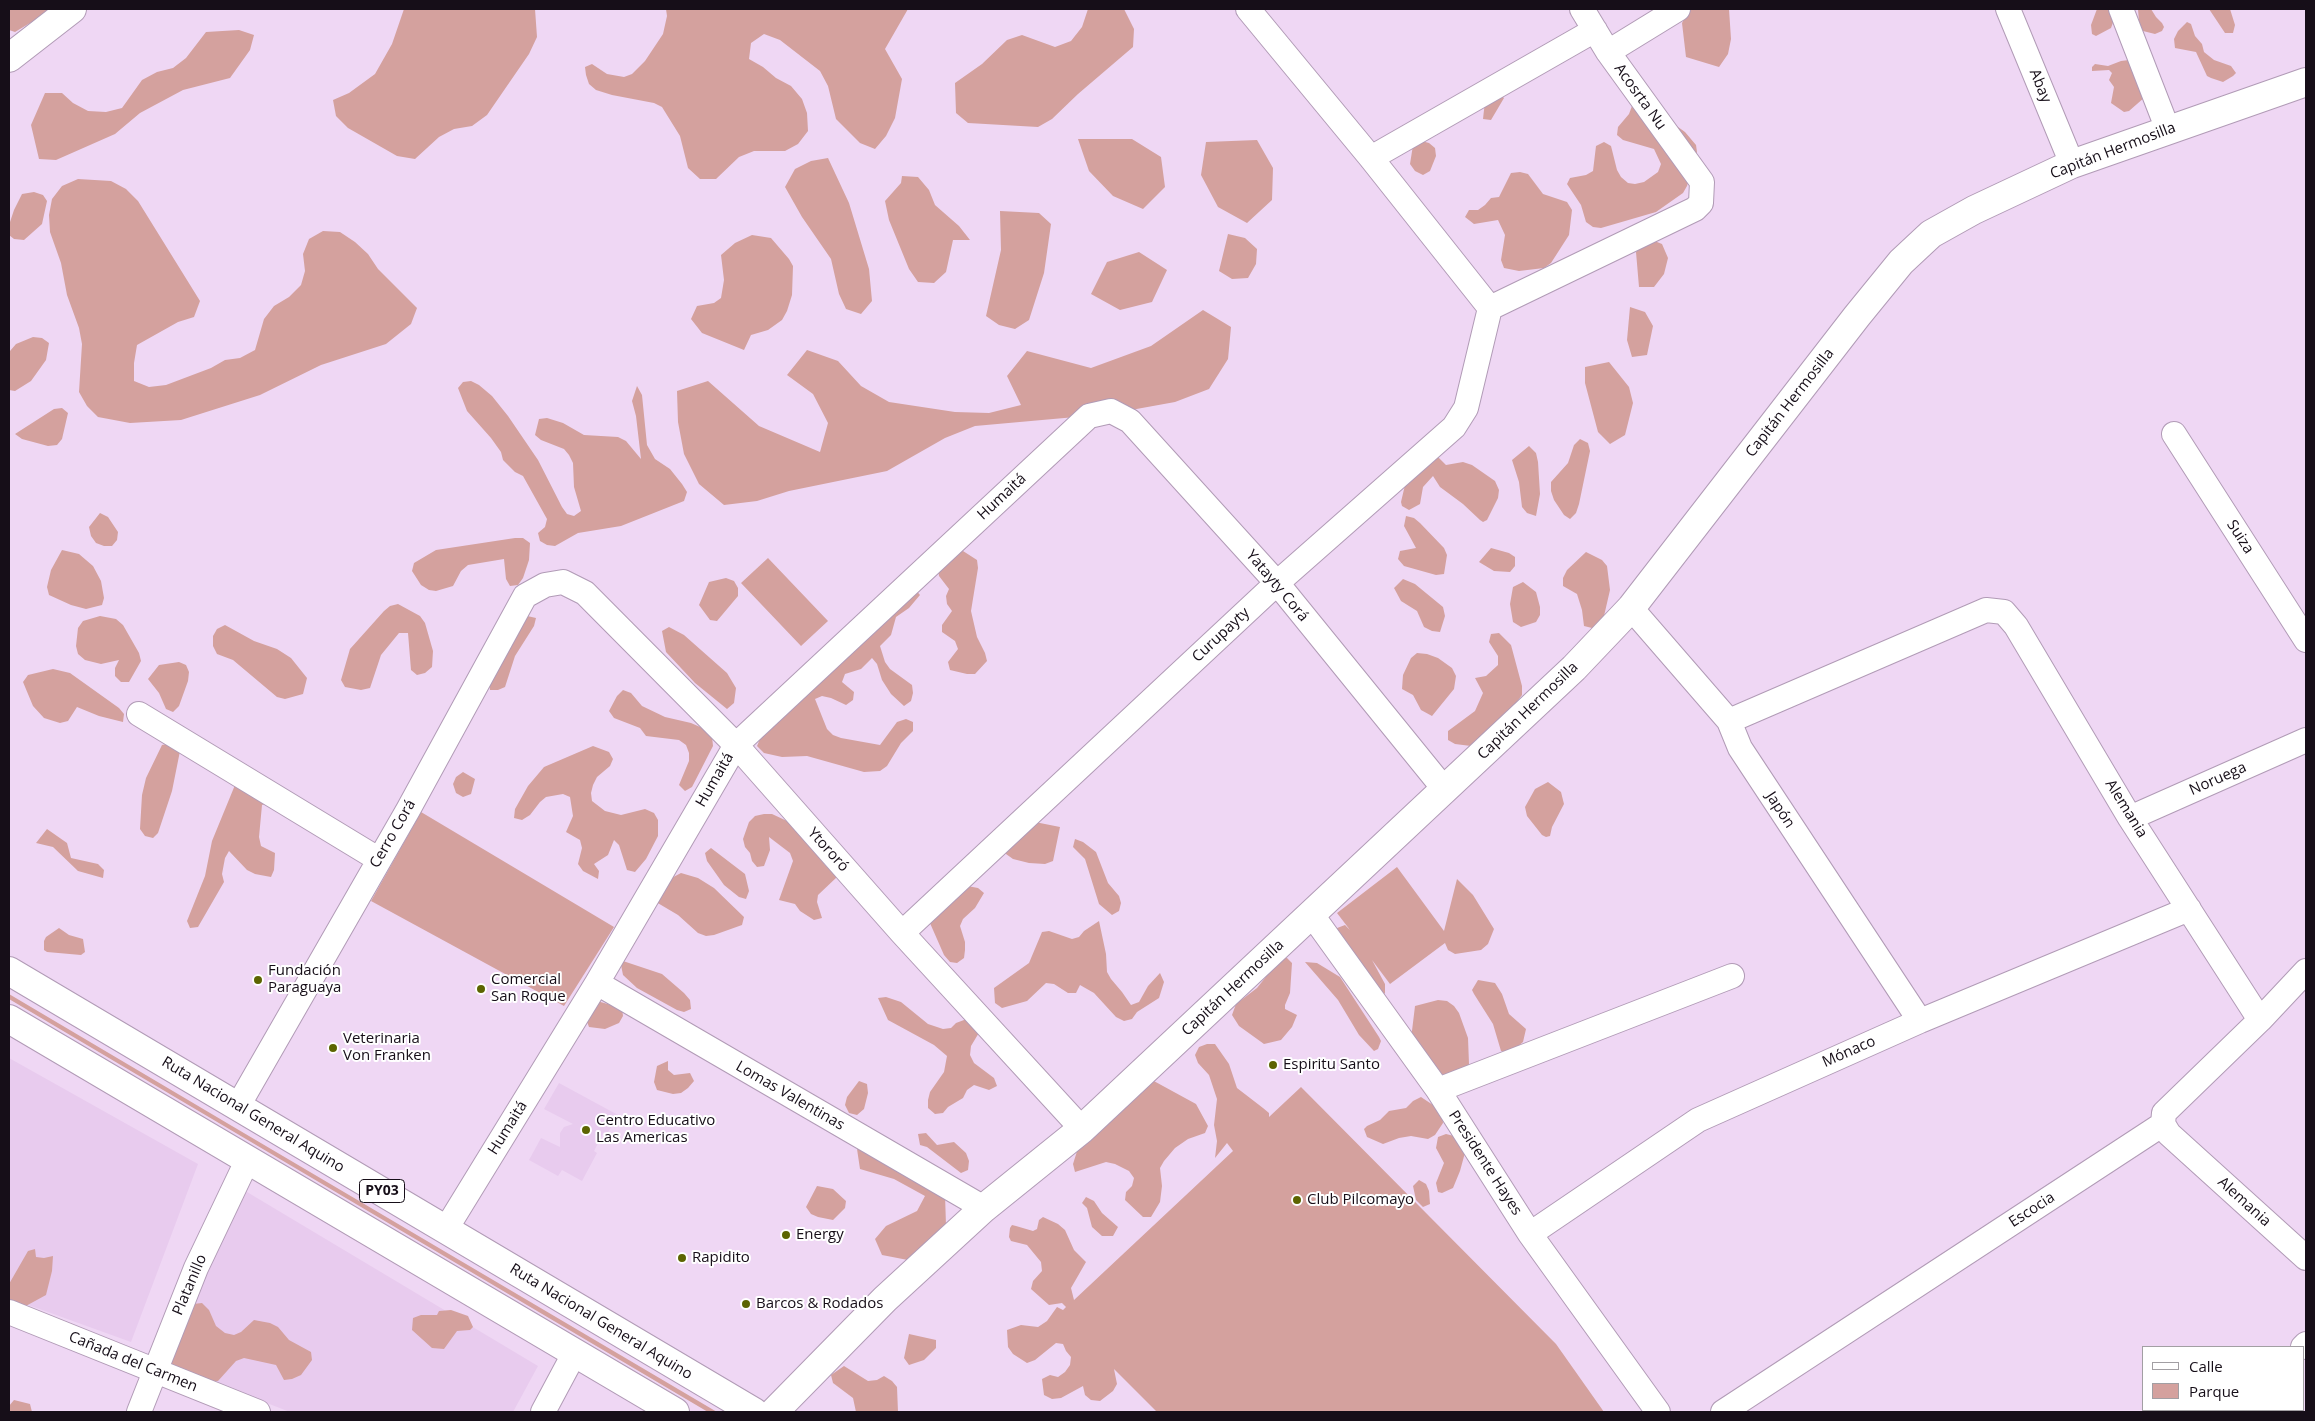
<!DOCTYPE html>
<meta charset="utf-8">
<style>
body{margin:0}
#map{position:relative;width:2315px;height:1421px;overflow:hidden;background:#efd7f4;font-family:"Open Sans",sans-serif}
canvas{display:block}
.frame{position:absolute;inset:0;border:10px solid #160e18;pointer-events:none}
.legend{position:absolute;left:2142px;top:1346px;width:162px;height:65px;box-sizing:border-box;background:#fff;border:1px solid #a29fa3;margin:0;padding:6px 9px;list-style:none;font-size:15px;color:#160e18}
.legend li{display:flex;align-items:center;gap:10px;height:25px}
.legend b{width:25px;border:1px solid #a29fa3}
</style>
<div id="map">
<canvas width="2315" height="1421"></canvas>
<div class="frame"></div>
<ul class="legend">
<li><b style="height:6px;background:#fff"></b>Calle</li>
<li><b style="height:14px;background:#d4a19e"></b>Parque</li>
</ul>
</div>
<script>
const c = document.querySelector('canvas').getContext('2d');
c.lineJoin = 'round';
function fillPath(path, color) {
  c.fillStyle = color;
  c.fill(path, 'evenodd');
}
function toPath(rows) {
  const path = new Path2D();
  for (const r of rows) {
    path.moveTo(r[0], r[1]);
    for (let i = 2; i < r.length; i += 2) path.lineTo(r[i], r[i + 1]);
  }
  return path;
}
function strokePath(path, color, width, dash) {
  c.strokeStyle = color;
  c.lineWidth = width;
  c.lineCap = dash ? 'butt' : 'round';
  c.setLineDash(dash || []);
  c.stroke(path);
}
function write(font, color, halo, rows, align = 'center') {
  c.font = font + ' "Open Sans",sans-serif';
  c.lineWidth = 4;
  c.setLineDash([]);
  c.textBaseline = 'middle';
  c.strokeStyle = halo;
  c.fillStyle = color;
  for (const [text, x, y, turn = 0] of rows) {
    c.save();
    c.translate(x, y);
    c.rotate((+turn || 0) * Math.PI / 180);
    c.textAlign = isNaN(turn) ? turn : align;
    if (halo) c.strokeText(text, 0, 0);
    c.fillText(text, 0, 0);
    c.restore();
  }
}
fillPath(toPath([
 [9,1058,198,1164,131,1342,9,1298],
 [559,1083,618,1115,607,1134,604,1132,594,1151,597,1153,582,1181,562,1170,558,1176,529,1160,541,1138,560,1147,560,1133,564,1127,573,1124,544,1109],
 [242,1189,538,1366,513,1412,290,1412,167,1364]
]), '#e8cbee');
fillPath(toPath([
 [9,9,49,9,45,14,15,32,9,30],
 [404,9,535,9,537,37,529,54,487,115,472,126,454,129,439,137,415,159,397,156,348,128,336,116,333,100,349,93,375,74,392,44],
 [666,9,908,9,885,49,902,79,895,118,886,136,875,149,860,143,836,119,828,86,820,71,780,40,764,34,751,43,749,59,763,67,776,78,791,86,802,99,807,113,808,131,798,144,785,151,754,151,739,157,716,179,700,179,688,168,680,136,662,107,654,103,612,95,596,90,589,84,586,75,585,67,592,64,607,74,624,77,632,74,645,61,663,34,667,16],
 [1088,9,1124,9,1134,29,1133,47,1078,94,1052,119,1038,127,968,123,956,113,955,83,982,64,1007,40,1022,35,1055,47,1071,41,1082,27],
 [1690,9,1729,9,1731,39,1728,54,1719,67,1686,57,1682,23],
 [2097,9,2115,9,2115,17,2111,28,2096,36,2092,34,2091,25],
 [2138,9,2151,9,2156,17,2162,23,2164,27,2162,31,2155,34,2143,31,2139,22],
 [2209,9,2230,9,2235,25,2233,33,2225,33],
 [2187,22,2191,24,2195,36,2202,44,2204,52,2214,60,2231,66,2236,73,2233,76,2223,82,2211,78,2207,76,2196,52,2175,48,2174,39,2178,31],
 [239,30,254,35,250,50,230,78,183,90,140,113,115,134,56,160,39,159,31,125,45,93,62,93,73,103,88,111,106,112,122,108,142,80,157,72,173,68,186,58,206,32],
 [2129,60,2145,97,2129,111,2124,112,2111,103,2114,87,2109,80,2112,73,2109,70,2092,71,2092,67,2095,64,2108,66,2121,61],
 [1498,92,1504,98,1491,120,1483,119,1485,101],
 [1641,105,1657,112,1685,132,1696,145,1697,152,1687,186,1683,193,1656,212,1601,228,1593,227,1586,222,1581,205,1567,184,1570,178,1586,175,1593,171,1596,146,1604,142,1611,146,1617,170,1621,177,1628,183,1635,184,1644,182,1658,172,1661,164,1654,149,1623,140,1617,135,1618,127,1629,114,1632,106],
 [1078,139,1132,139,1161,157,1165,187,1143,209,1113,196,1089,171],
 [1414,139,1429,143,1435,148,1436,156,1430,171,1423,175,1415,171,1410,164],
 [1257,140,1273,168,1272,200,1247,223,1218,207,1201,175,1206,142],
 [828,158,849,203,869,269,872,301,861,314,846,309,839,294,831,259,802,217,785,187,795,169,811,161],
 [1520,172,1528,174,1543,194,1567,202,1572,210,1569,235,1551,263,1544,268,1519,271,1504,268,1501,260,1505,235,1498,220,1474,224,1465,217,1469,210,1478,210,1485,205,1491,198,1499,197,1511,173],
 [902,176,918,177,929,190,935,205,959,226,970,240,953,240,946,272,934,283,918,282,909,269,889,220,885,201,901,183],
 [78,179,111,181,126,189,138,201,200,301,194,317,178,322,137,345,134,363,134,381,149,387,166,385,211,368,225,360,240,358,255,350,264,319,274,306,289,297,301,285,305,271,303,254,309,239,323,231,340,232,355,242,368,254,378,269,417,308,411,324,386,344,321,365,260,395,181,420,130,423,98,417,87,406,79,392,82,344,79,328,67,295,61,263,50,232,49,215,52,199,62,186],
 [34,192,43,195,47,201,42,224,24,240,14,239,9,235,9,225,14,210,22,194],
 [1000,211,1039,213,1051,224,1044,273,1029,320,1015,329,999,325,986,316,1001,250],
 [1228,234,1245,238,1257,249,1256,264,1248,278,1232,279,1219,271],
 [752,235,771,238,789,259,793,266,792,295,787,311,782,320,768,330,751,335,744,350,702,333,691,319,697,306,714,303,721,298,724,280,721,255,735,243],
 [1647,238,1662,244,1668,258,1664,274,1654,287,1639,287,1636,252],
 [1139,252,1167,270,1152,302,1120,310,1091,294,1107,262],
 [1630,307,1645,312,1653,326,1647,355,1632,357,1627,340],
 [1203,310,1231,327,1228,359,1209,389,1175,402,1109,414,975,426,945,438,887,471,789,491,757,501,724,505,699,484,684,454,678,422,677,391,708,381,759,426,820,452,828,423,813,394,787,375,807,350,838,361,861,386,889,402,955,412,989,413,1021,405,1007,376,1027,351,1091,368,1151,346],
 [33,337,42,338,49,343,46,360,31,381,15,391,9,390,10,351,16,344],
 [1609,362,1629,387,1633,403,1625,435,1610,444,1598,432,1585,383,1585,367],
 [471,381,479,385,492,396,508,416,538,460,562,507,567,514,574,516,581,511,574,487,573,463,569,455,564,449,541,440,535,435,539,419,547,418,563,423,584,435,618,437,626,441,641,459,636,416,632,401,637,386,642,395,647,445,655,459,670,469,682,484,687,492,684,501,621,526,578,533,555,546,547,545,540,541,538,533,545,527,547,519,523,476,515,472,503,460,501,452,491,438,467,411,458,388,463,382],
 [62,408,68,413,62,439,57,445,48,446,22,439,15,434,54,409],
 [1580,439,1588,443,1590,451,1579,504,1576,513,1570,519,1564,515,1554,500,1551,491,1551,482,1568,463,1574,445],
 [1529,446,1536,453,1538,462,1540,494,1536,516,1527,513,1522,507,1519,482,1512,460],
 [1434,453,1446,465,1463,462,1472,465,1495,481,1499,490,1498,498,1487,520,1483,522,1480,520,1463,504,1440,487,1433,476,1423,487,1420,504,1409,510,1402,506,1401,502,1405,485],
 [100,513,108,517,118,532,117,540,112,546,104,546,96,543,91,536,89,527],
 [1406,516,1414,518,1420,523,1444,548,1447,555,1444,574,1436,575,1404,566,1398,559,1400,551,1416,548,1404,526],
 [515,538,523,538,530,543,529,560,523,578,518,585,510,586,506,579,504,559,468,565,461,571,453,586,436,591,429,590,421,585,412,571,414,563,436,550],
 [1491,548,1509,553,1515,557,1515,566,1510,572,1494,571,1479,562],
 [62,550,79,554,93,566,101,581,104,598,102,605,86,609,71,605,49,595,47,587,51,570],
 [963,551,977,560,978,568,971,611,977,637,985,653,987,661,975,674,967,674,950,670,948,662,958,649,955,641,942,632,942,625,952,611,947,604,946,596,949,589,939,576,938,568,945,553],
 [1586,552,1602,560,1607,566,1610,590,1604,616,1592,628,1584,626,1582,610,1577,594,1563,586,1563,578,1567,570],
 [768,558,828,621,801,646,741,583],
 [726,578,734,581,738,588,738,596,717,621,710,620,699,605,709,582],
 [1403,579,1415,584,1443,607,1445,616,1440,632,1432,631,1424,627,1417,611,1401,601,1394,588],
 [1523,582,1536,592,1540,607,1540,615,1536,622,1521,627,1513,622,1510,604,1513,587],
 [914,588,920,595,909,608,896,617,891,635,880,646,885,662,890,669,912,685,913,693,911,701,904,706,891,694,882,680,877,664,872,658,861,669,845,674,842,682,854,692,853,700,846,705,831,698,822,696,815,699,827,729,833,735,841,738,880,745,897,722,906,719,913,722,913,731,901,743,887,766,880,771,864,772,807,756,782,757,764,753,757,746,766,725],
 [398,604,420,616,425,623,433,651,432,667,425,673,417,675,411,670,408,633,399,633,381,655,370,688,361,690,345,687,341,680,350,649,384,611,390,606],
 [523,615,536,618,534,626,515,656,505,687,498,690,490,690,489,681],
 [100,616,116,619,123,625,139,653,141,661,129,682,121,682,115,676,115,668,119,660,101,664,85,660,78,654,76,646,78,628,83,621],
 [225,625,254,641,277,649,291,658,307,678,303,694,285,699,277,697,233,660,217,654,213,646,213,636,217,629],
 [669,627,684,635,727,673,736,688,734,703,727,709,695,683,666,652,662,631],
 [1499,633,1511,645,1522,686,1522,695,1508,714,1471,746,1455,744,1448,740,1448,731,1475,711,1483,693,1475,678,1486,676,1498,665,1498,656,1489,642,1491,634],
 [1417,653,1427,654,1438,658,1452,668,1456,676,1454,689,1432,716,1421,710,1413,695,1402,689,1403,675,1411,658],
 [179,662,186,665,189,672,188,681,179,706,173,712,166,709,159,693,148,679,159,665],
 [53,669,70,673,119,708,124,714,123,722,99,716,77,707,68,721,60,723,44,718,33,706,23,682,28,675],
 [623,690,631,693,642,706,665,717,691,723,707,730,712,736,713,746,692,787,685,791,679,785,689,761,689,753,686,745,679,740,646,736,640,728,614,718,609,711,617,696],
 [182,741,172,791,158,833,153,838,145,836,140,829,142,795,146,778,162,745],
 [593,746,609,752,613,759,610,766,597,777,593,785,591,793,592,801,605,811,621,815,645,809,654,813,658,820,658,836,646,859,635,872,627,870,619,845,614,840,608,855,594,864,599,871,598,879,583,871,578,864,582,848,580,840,566,832,573,816,570,797,563,794,546,797,540,802,530,815,522,820,514,818,515,809,528,786,544,767],
 [463,772,475,779,471,794,463,797,456,793,453,784,456,777],
 [1548,782,1561,792,1564,804,1552,827,1550,836,1546,837,1542,835,1527,816,1525,807,1535,789],
 [235,785,278,800,262,805,259,837,261,846,275,853,274,870,271,877,255,874,247,870,229,851,225,858,222,874,224,882,198,927,190,928,187,921,205,876,212,841],
 [421,812,614,927,564,1006,371,901],
 [764,814,772,814,787,821,816,851,825,865,837,877,818,895,817,902,822,918,814,920,800,911,795,904,779,900,793,861,790,853,769,837,770,850,764,866,757,867,752,861,750,853,745,847,743,839,749,822,755,816],
 [1035,822,1060,827,1053,861,1045,864,1029,863,1013,859,1006,854,1007,837],
 [47,829,67,843,71,858,98,864,104,870,103,878,78,871,53,847,36,843],
 [1075,839,1083,842,1096,852,1108,883,1119,896,1121,903,1119,911,1112,915,1099,904,1085,859,1073,847],
 [711,848,745,874,749,891,746,899,739,897,724,885,707,861,705,853],
 [1397,867,1444,931,1457,879,1473,895,1494,929,1488,944,1481,950,1455,954,1448,950,1445,943,1390,984,1372,960,1385,984,1385,993,1379,1000,1332,930,1345,925,1350,930,1337,913],
 [681,873,698,878,714,888,744,917,742,925,714,935,706,936,698,933,678,915,656,902,658,885],
 [946,882,978,888,984,893,975,908,963,919,960,926,965,942,965,950,964,958,957,963,950,962,944,955,926,914],
 [1099,921,1106,954,1107,972,1111,979,1122,992,1131,1005,1139,1002,1148,986,1160,973,1164,982,1159,998,1137,1012,1132,1019,1124,1021,1116,1017,1094,993,1080,985,1076,993,1068,993,1054,984,1046,983,1027,1001,1002,1008,995,1003,994,988,1029,963,1042,932,1049,931,1072,939,1079,937,1084,931],
 [59,928,69,935,83,939,85,952,81,955,47,952,44,950,44,941,46,937],
 [1279,956,1287,958,1292,963,1290,993,1285,1005,1285,1009,1297,1015,1292,1027,1281,1040,1264,1044,1239,1026,1232,1015,1236,1004,1257,988,1265,978,1270,965],
 [620,960,662,974,684,993,690,1000,691,1009,684,1012,677,1010,637,988,623,975],
 [1305,962,1317,963,1340,977,1379,1037,1381,1041,1378,1049,1374,1051,1359,1035,1338,1000],
 [1478,980,1495,983,1502,994,1509,1014,1526,1029,1523,1042,1516,1048,1505,1052,1501,1051,1493,1024,1474,994,1472,990],
 [9,994,232,1126,717,1412,708,1412,9,999],
 [886,997,901,1002,928,1024,943,1029,951,1028,956,1023,972,1017,980,1031,971,1046,970,1055,974,1063,994,1078,997,1086,989,1090,974,1085,967,1090,963,1098,948,1107,943,1113,935,1114,928,1108,928,1100,930,1092,944,1072,947,1056,934,1045,888,1020,878,998],
 [1438,1000,1447,1001,1454,1006,1459,1013,1468,1038,1469,1064,1466,1072,1459,1076,1442,1074,1427,1067,1411,1039,1415,1006],
 [597,1001,622,1008,623,1016,619,1023,605,1029,589,1027,586,1019],
 [1207,1044,1215,1044,1229,1064,1237,1088,1263,1108,1269,1113,1269,1117,1301,1087,1556,1344,1604,1412,1157,1412,1114,1369,1117,1384,1113,1391,1100,1401,1091,1400,1085,1395,1083,1386,1061,1398,1052,1399,1044,1395,1042,1379,1050,1375,1058,1377,1065,1372,1070,1365,1071,1357,1066,1351,1063,1344,1056,1343,1035,1360,1027,1363,1013,1354,1008,1347,1007,1330,1021,1325,1038,1327,1047,1321,1057,1307,1063,1310,1066,1307,1062,1303,1049,1305,1031,1289,1033,1281,1042,1271,1041,1262,1027,1245,1011,1241,1009,1237,1010,1228,1012,1225,1016,1226,1033,1231,1037,1229,1039,1220,1043,1217,1058,1224,1065,1230,1074,1250,1086,1262,1071,1288,1074,1300,1233,1151,1227,1143,1215,1158,1217,1141,1214,1125,1217,1099,1209,1075,1198,1063,1195,1055,1199,1047],
 [668,1061,668,1070,674,1075,690,1073,694,1081,688,1088,681,1093,673,1094,657,1090,654,1082,657,1066],
 [1152,1080,1196,1104,1208,1126,1205,1133,1188,1139,1175,1148,1164,1161,1160,1168,1162,1186,1160,1202,1151,1217,1143,1217,1125,1200,1126,1192,1132,1186,1134,1178,1129,1171,1115,1164,1106,1162,1075,1172,1073,1164,1079,1145],
 [859,1081,867,1084,868,1093,864,1109,857,1115,849,1113,845,1105,847,1097],
 [1421,1097,1442,1111,1443,1123,1435,1135,1428,1139,1411,1136,1399,1138,1383,1144,1367,1137,1364,1129,1367,1126,1380,1120,1389,1111,1406,1108,1413,1101],
 [926,1133,937,1145,954,1142,966,1153,969,1161,968,1170,961,1173,927,1147,920,1145,918,1134],
 [1446,1134,1454,1136,1466,1149,1460,1171,1453,1188,1442,1193,1438,1192,1436,1183,1444,1163,1436,1148,1438,1137],
 [857,1149,872,1154,945,1194,946,1226,913,1261,882,1255,875,1239,886,1226,917,1211,925,1196,894,1179,860,1169],
 [1419,1180,1426,1184,1429,1191,1430,1204,1423,1207,1416,1200,1413,1186],
 [817,1186,833,1189,846,1201,845,1208,833,1220,818,1217,811,1214,806,1207],
 [1086,1197,1094,1201,1102,1213,1118,1227,1113,1236,1102,1236,1092,1227,1087,1208,1082,1203],
 [35,1249,36,1257,44,1258,53,1256,52,1271,46,1295,24,1307,9,1303,9,1284,28,1251],
 [202,1303,209,1310,216,1326,225,1333,234,1335,241,1332,254,1320,270,1323,278,1327,289,1340,311,1352,312,1360,301,1375,292,1379,284,1380,276,1365,244,1358,236,1361,218,1381,211,1382,172,1365,168,1356,193,1304],
 [451,1310,468,1316,473,1327,470,1330,457,1331,444,1349,432,1348,412,1330,413,1318,421,1315,437,1315,439,1311],
 [909,1334,936,1340,936,1348,924,1360,909,1365,904,1358],
 [844,1366,868,1381,877,1380,884,1376,892,1381,897,1387,898,1412,856,1412,853,1398,833,1383,831,1375],
 [14,1400,30,1404,32,1412,9,1412,9,1406]
]), '#d4a19e');
const minor = toPath([
 [1248,9,1371,158,1490,308],
 [2008,9,2072,164],
 [2121,9,2168,130],
 [1608,52,1678,9],
 [1371,158,1595,30],
 [1490,308,1695,209,1701,203,1702,182,1608,52,1582,9],
 [2174,434,2306,640],
 [1631,608,1729,721,1740,748,1920,1021],
 [139,714,378,859],
 [1729,721,1986,610,2004,612,2016,626,2130,818,2260,1020],
 [2130,818,2306,740],
 [1312,915,1438,1090,1530,1234,1658,1412],
 [902,933,1277,583,1454,427,1466,408,1490,308],
 [597,983,984,1208],
 [1438,1090,1732,976],
 [238,1106,408,810,525,596,545,585,563,582,585,593,736,745,902,933,1082,1129],
 [2163,1124,2169,1134,2306,1258],
 [446,1229,597,983,736,745,1089,416,1111,411,1130,421,1277,583,1445,790],
 [1530,1234,1698,1120,1920,1021,2189,909],
 [9,1312,258,1412],
 [2303,1347,2306,1344],
 [139,1412,196,1268,247,1161],
 [543,1412,574,1354],
 [1723,1412,2163,1124,2164,1113,2260,1020,2306,971],
 [2240,1412,2242,1410]
]);
const tertiary = toPath([
 [9,58,72,9],
 [774,1412,885,1299,984,1208,1082,1129,1574,668,1631,608,1857,316,1901,262,1931,234,1974,210,2072,164,2306,82]
]);
const trunk = toPath([
 [9,971,754,1412],
 [9,1019,675,1412]
]);
strokePath(minor, '#b19bb6', 26);
strokePath(tertiary, '#b19bb6', 30);
strokePath(trunk, '#b19bb6', 30);
strokePath(minor, '#fff', 24);
strokePath(tertiary, '#fff', 28);
strokePath(trunk, '#fff', 28);
for (const [x, y, r, color] of [
 [258,980,5,"#5c6401"],
 [481,989,5,"#5c6401"],
 [333,1048,5,"#5c6401"],
 [1273,1065,5,"#5c6401"],
 [586,1130,5,"#5c6401"],
 [1297,1200,5,"#5c6401"],
 [786,1235,5,"#5c6401"],
 [682,1258,5,"#5c6401"],
 [746,1304,5,"#5c6401"]
]) {
  const dot = new Path2D();
  dot.arc(x, y, r, 0, 2 * Math.PI);
  c.fillStyle = color;
  c.fill(dot);
  strokePath(dot, '#fff', 2);
}
for (const [x, y, w] of [
 [382,1191,45]
]) {
  const box = new Path2D();
  box.roundRect(x - w / 2, y - 11.5, w, 23, 4);
  c.fillStyle = '#fff';
  c.fill(box);
  strokePath(box, '#160e18', 1);
}
write('bold 14px', '#160e18', null, [
 ["PY03",382,1191]
]);
write('15px', '#160e18', '#fff', [
 ["Abay",2040,86,68],
 ["Acosrta Nu",1640,97,54],
 ["Capitán Hermosilla",2113,151,-21],
 ["Capitán Hermosilla",1790,403,-52],
 ["Humaitá",1002,497,-43],
 ["Suiza",2240,537,57],
 ["Yatayty Corá",1277,586,50],
 ["Curupayty",1221,635,-43],
 ["Capitán Hermosilla",1528,711,-44],
 ["Noruega",2218,779,-24],
 ["Humaitá",715,780,-60],
 ["Alemania",2126,809,58],
 ["Japón",1780,810,57],
 ["Cerro Corá",393,834,-60],
 ["Ytororó",828,850,48],
 ["Capitán Hermosilla",1233,988,-43],
 ["Mónaco",1849,1052,-24],
 ["Lomas Valentinas",790,1096,30],
 ["Ruta Nacional General Aquino",253,1115,31],
 ["Humaitá",508,1128,-58],
 ["Presidente Hayes",1485,1163,57],
 ["Alemania",2244,1202,42],
 ["Escocia",2032,1210,-33],
 ["Platanillo",190,1285,-67],
 ["Ruta Nacional General Aquino",601,1322,31],
 ["Cañada del Carmen",133,1362,22]
]);
write('15px', '#160e18', '#fff', [
 ["Fundación",268,971],
 ["Paraguaya",268,988],
 ["Comercial",491,980],
 ["San Roque",491,997],
 ["Veterinaria",343,1039],
 ["Von Franken",343,1056],
 ["Espiritu Santo",1283,1065],
 ["Centro Educativo",596,1121],
 ["Las Americas",596,1138],
 ["Club Pilcomayo",1307,1200],
 ["Energy",796,1235],
 ["Rapidito",692,1258],
 ["Barcos & Rodados",756,1304]
], 'left');
</script>
